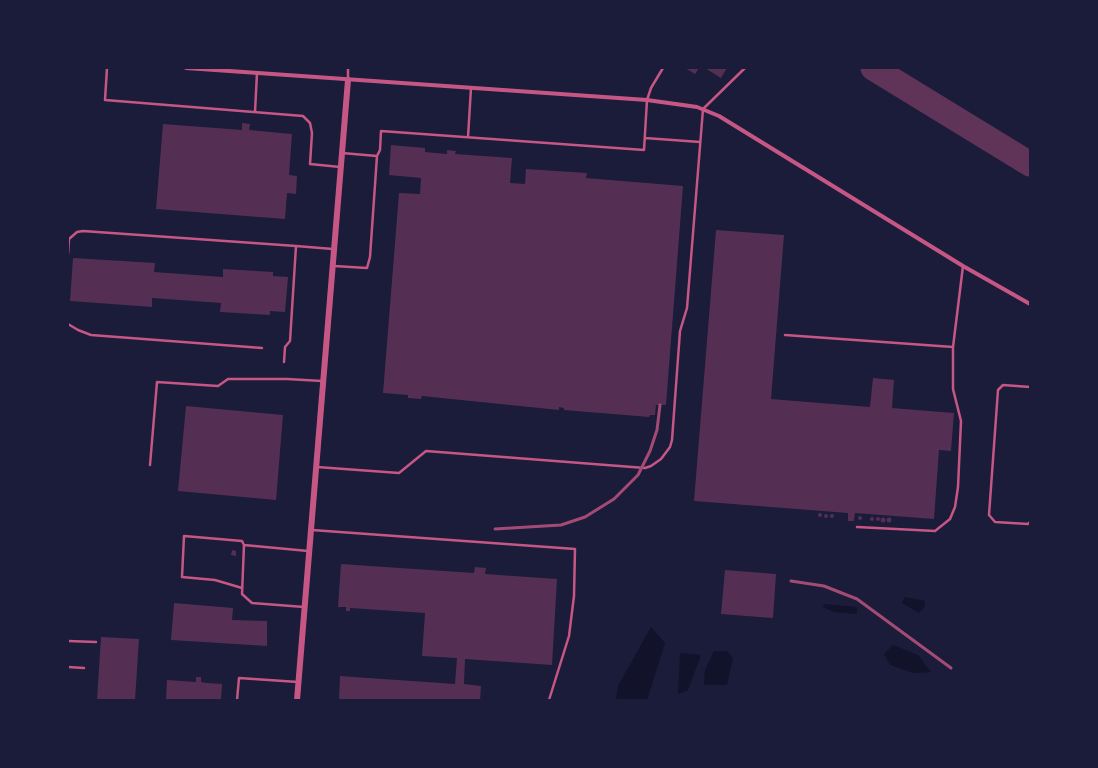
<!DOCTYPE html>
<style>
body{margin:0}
#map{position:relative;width:1098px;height:768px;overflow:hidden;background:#1b1b3a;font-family:"Asap Condensed",sans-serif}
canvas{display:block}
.frame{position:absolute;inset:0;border:69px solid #1b1b3a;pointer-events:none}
</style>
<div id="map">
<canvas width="1098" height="768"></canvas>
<div class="frame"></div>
</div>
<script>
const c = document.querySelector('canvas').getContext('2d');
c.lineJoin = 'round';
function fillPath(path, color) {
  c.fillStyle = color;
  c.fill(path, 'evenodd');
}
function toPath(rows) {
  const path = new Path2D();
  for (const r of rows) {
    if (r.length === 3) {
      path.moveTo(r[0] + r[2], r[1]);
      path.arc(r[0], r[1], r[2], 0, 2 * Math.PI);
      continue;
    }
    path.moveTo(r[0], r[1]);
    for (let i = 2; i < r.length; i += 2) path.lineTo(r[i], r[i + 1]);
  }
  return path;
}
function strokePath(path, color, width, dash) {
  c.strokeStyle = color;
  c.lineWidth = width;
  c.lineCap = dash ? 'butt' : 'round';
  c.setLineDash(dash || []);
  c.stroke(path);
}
fillPath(toPath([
 [905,597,925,601,924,608,919,613,902,603],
 [824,604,857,607,857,614,834,612,823,607],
 [651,627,665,643,647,700,616,700,618,686],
 [893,645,918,655,931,672,913,673,890,665,884,654],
 [714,651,727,651,733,658,727,685,704,685,705,670],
 [680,653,701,655,688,690,678,694]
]), '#12122b');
strokePath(toPath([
 [873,68,1030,164]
]), '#603358', 25);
fillPath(toPath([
 [685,68,699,68,695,74],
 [705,68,727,68,721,78],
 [242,123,250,124,249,130,292,134,289,175,297,176,296,194,287,193,285,219,156,209,163,124,242,130],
 [391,145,425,148,425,152,447,154,447,150,456,151,455,154,512,158,510,183,525,184,526,169,587,173,586,178,683,186,666,405,656,405,655,415,650,415,649,417,564,410,564,408,559,407,559,410,422,396,421,399,408,398,408,395,383,393,399,193,420,194,421,178,389,175],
 [716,230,784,235,771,399,870,407,873,378,894,380,892,408,954,413,951,451,939,450,934,519,855,513,854,521,848,521,848,513,694,501],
 [73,258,155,263,154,272,223,277,223,269,273,272,273,276,288,277,285,312,270,311,270,315,220,312,221,303,152,298,152,307,70,301],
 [186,406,283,415,276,500,178,491],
 [820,515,2],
 [826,516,2],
 [832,516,2],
 [860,518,2],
 [872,519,2],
 [878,519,2],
 [889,520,2.5],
 [883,520,2.5],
 [232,550,236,551,236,556,231,555],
 [341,564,474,573,475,567,486,568,485,574,557,579,552,665,465,659,464,684,481,686,480,700,339,700,340,676,455,684,457,658,422,656,425,613,350,608,350,611,346,611,346,607,338,607],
 [725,570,776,574,773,618,721,614],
 [174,603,233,608,232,620,267,621,267,646,171,640],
 [101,637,139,639,135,700,97,700],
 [196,677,201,677,201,682,207,683,222,684,221,700,166,700,167,680,196,682]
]), '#542f53');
strokePath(toPath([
 [107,68,105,100,303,116,310,123,312,133,310,164,340,167],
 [348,79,348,68],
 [255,112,257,73],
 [468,137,471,88],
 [645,138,700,142],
 [342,153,377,156],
 [68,254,69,239,77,232,83,231,296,246],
 [334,266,367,268,370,257,377,156,380,150,381,131,644,150,647,100,651,88,663,68],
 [68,324,78,330,91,335,262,348],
 [785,335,953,347,963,266],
 [284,362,285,347,290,341,296,246,333,249],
 [1030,387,1003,385,998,390,989,515,995,522,1028,524,1030,522],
 [150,465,157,382,218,386,228,379,287,379,322,381],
 [317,467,399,473,426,451,645,468,651,466,661,459,670,447,672,440,680,331,687,308,703,109,745,68],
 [857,527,935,531,950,519,955,507,958,487,961,421,953,389,953,347],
 [312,530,575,549,574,596,569,636,549,700],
 [242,588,215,580,182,577,184,536,242,541,244,545],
 [304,607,252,603,242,594,244,545,308,551],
 [68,641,96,642],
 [68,667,84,668],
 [237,700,239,678,298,682]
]), '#c65784', 2.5);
strokePath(toPath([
 [186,68,647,100,697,107,719,116,963,266,1030,304]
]), '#c65784', 4);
strokePath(toPath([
 [297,700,348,80]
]), '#c65784', 6);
strokePath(toPath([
 [495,529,561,525,585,517,614,499,638,475,650,451,657,430,660,405],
 [791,581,824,586,857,599,951,668]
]), '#a44b75', 3);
</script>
